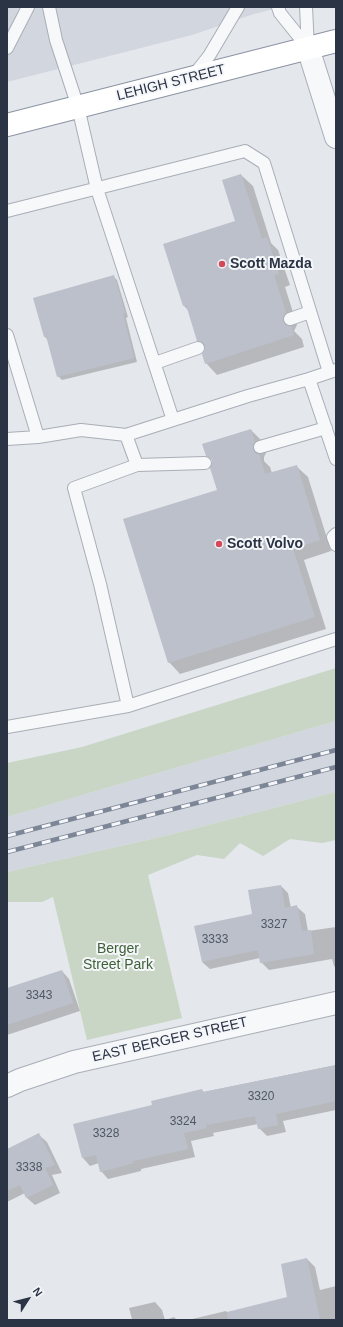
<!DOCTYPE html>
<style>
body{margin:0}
#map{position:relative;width:343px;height:1327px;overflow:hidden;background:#e4e7ec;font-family:Helvetica,sans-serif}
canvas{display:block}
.frame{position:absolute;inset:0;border:8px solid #2b3445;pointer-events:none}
.north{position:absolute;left:8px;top:1279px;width:40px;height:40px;-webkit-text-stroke:3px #f4f6f9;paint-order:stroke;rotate:54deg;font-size:11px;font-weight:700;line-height:16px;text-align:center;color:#2b3445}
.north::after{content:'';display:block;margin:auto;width:14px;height:18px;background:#2b3445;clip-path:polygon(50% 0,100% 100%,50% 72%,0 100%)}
</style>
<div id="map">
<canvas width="343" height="1327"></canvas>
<div class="frame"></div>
<div class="north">N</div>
</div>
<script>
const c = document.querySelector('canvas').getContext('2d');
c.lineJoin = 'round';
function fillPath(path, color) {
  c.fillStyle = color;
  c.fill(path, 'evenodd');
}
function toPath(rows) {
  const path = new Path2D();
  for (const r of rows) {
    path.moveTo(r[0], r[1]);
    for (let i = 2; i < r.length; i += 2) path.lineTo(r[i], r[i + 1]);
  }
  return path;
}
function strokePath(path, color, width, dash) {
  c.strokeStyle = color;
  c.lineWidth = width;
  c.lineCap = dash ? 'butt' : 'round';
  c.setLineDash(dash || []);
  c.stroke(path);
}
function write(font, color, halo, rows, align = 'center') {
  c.font = font + ' Helvetica,sans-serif';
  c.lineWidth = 4;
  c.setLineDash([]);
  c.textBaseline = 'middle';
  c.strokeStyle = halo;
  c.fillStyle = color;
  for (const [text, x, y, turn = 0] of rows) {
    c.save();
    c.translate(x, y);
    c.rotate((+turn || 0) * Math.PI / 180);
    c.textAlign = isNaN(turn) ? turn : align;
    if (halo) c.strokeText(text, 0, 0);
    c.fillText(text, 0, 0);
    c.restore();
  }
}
fillPath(toPath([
 [7,7,283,7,254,14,192,35,7,82],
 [336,721,336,792,173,834,7,872,7,817]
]), '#d2d6de');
fillPath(toPath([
 [336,668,336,721,7,817,7,763,82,747],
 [336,792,336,840,322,843,290,839,263,856,240,843,224,859,197,855,148,875,182,1018,87,1040,53,897,42,902,7,902,7,872,173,834]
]), '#c9d6c5');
fillPath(toPath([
 [241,175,253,186,271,243,278,250,290,285,285,287,297,325,294,331,302,339,304,347,217,375,206,363,206,348,198,340,189,311,184,306,236,222],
 [113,276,117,280,128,317,126,318,137,362,62,380,58,376,48,340,44,336],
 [251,430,262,441,266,453,264,457,264,461,270,467,272,473,296,466,308,477,331,551,304,560,326,629,180,674,169,662,218,490,213,461,207,455],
 [281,886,288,893,291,908,297,907,305,914,308,931,336,927,336,968,334,966,332,959,269,970,261,962,260,958,210,969,202,962,253,914],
 [62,971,69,979,80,1011,7,1035,7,989],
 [336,1065,336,1110,283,1121,286,1132,267,1136,259,1128,258,1124,213,1133,214,1136,191,1141,195,1157,141,1169,141,1171,108,1179,101,1171,99,1163,90,1166,83,1158,153,1105,202,1090,204,1092],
 [39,1135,47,1142,62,1173,52,1175,60,1193,35,1205,27,1198,25,1193,7,1202,7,1150],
 [307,1259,315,1267,320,1290,336,1286,336,1320,188,1320,226,1311,228,1313,289,1298],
 [155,1302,162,1310,165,1320,174,1317,177,1320,126,1320,132,1319,129,1308]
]), '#0003');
fillPath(toPath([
 [241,174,262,239,267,237,279,274,274,275,286,313,283,317,283,321,285,325,291,326,294,335,205,364,202,354,205,350,205,345,203,342,197,341,186,305,183,306,163,244,235,221,222,180],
 [114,275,125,313,123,314,134,358,57,377,46,336,44,337,33,298],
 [251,429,255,442,253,445,253,449,255,453,259,454,265,474,297,465,320,540,293,549,315,617,168,663,123,519,217,490,210,468,212,463,212,459,206,456,202,444],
 [281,885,285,908,297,905,302,931,311,930,314,954,260,963,258,950,202,962,194,926,252,914,248,890],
 [62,970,73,1003,7,1025,7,988],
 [336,1065,336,1101,276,1114,278,1125,258,1129,255,1116,206,1125,207,1128,184,1133,188,1149,133,1161,134,1163,100,1172,96,1155,82,1158,73,1124,152,1105,151,1101,202,1089,203,1092],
 [39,1133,55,1165,45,1168,53,1185,26,1198,20,1185,7,1191,7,1149],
 [307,1258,320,1320,228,1320,227,1312,287,1297,281,1264]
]), '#bbc0ca');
const service = toPath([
 [49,7,56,40,78,107,97,189,173,420],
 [278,7,280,13,308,48],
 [306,7,308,48],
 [7,48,28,7],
 [193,76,209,56,238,7],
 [7,211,245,151,264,163,329,372],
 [290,319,310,312],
 [7,335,38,437],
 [155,363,198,348],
 [309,379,336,459],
 [126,435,137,465,74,488,100,584,128,706],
 [7,439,38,437,81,430,126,435,248,396,309,379,336,370],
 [260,447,326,428],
 [137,465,205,463],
 [336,534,333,537,336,545],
 [7,727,128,706,336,639]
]);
const minor = toPath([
 [308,48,336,137],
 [7,1086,20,1080,74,1062,336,1003]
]);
const trunk = toPath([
 [7,125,336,41]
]);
strokePath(service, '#a9aeb7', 14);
strokePath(minor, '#a9aeb7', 24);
strokePath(trunk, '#8b94a3', 24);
strokePath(service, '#f7f8fa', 12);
strokePath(minor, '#f7f8fa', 22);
strokePath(trunk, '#fff', 22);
const rail = toPath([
 [7,836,336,750],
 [7,852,336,767]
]);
strokePath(rail, '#7d8696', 4.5);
strokePath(rail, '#f4f6f9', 3, [9]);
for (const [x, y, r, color] of [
 [222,264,4,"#d1495b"],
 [219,544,4,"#d1495b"]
]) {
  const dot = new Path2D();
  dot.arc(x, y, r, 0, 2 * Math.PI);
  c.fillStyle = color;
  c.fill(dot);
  strokePath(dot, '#f4f6f9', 1.5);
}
write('12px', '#4f5766', null, [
 ["3327",274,925],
 ["3333",215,940],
 ["3343",39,996],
 ["3320",261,1097],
 ["3324",183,1122],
 ["3328",106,1134],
 ["3338",29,1168]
]);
write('14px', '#2b3445', '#f4f6f9', [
 ["LEHIGH STREET",171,83,-14],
 ["EAST BERGER STREET",170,1040,-13]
]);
write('bold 14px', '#2b3445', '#f4f6f9', [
 ["Scott Mazda",230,264],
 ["Scott Volvo",227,544]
], 'left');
write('14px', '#3f6138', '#f4f6f9', [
 ["Berger",118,949],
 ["Street Park",118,965]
]);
</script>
